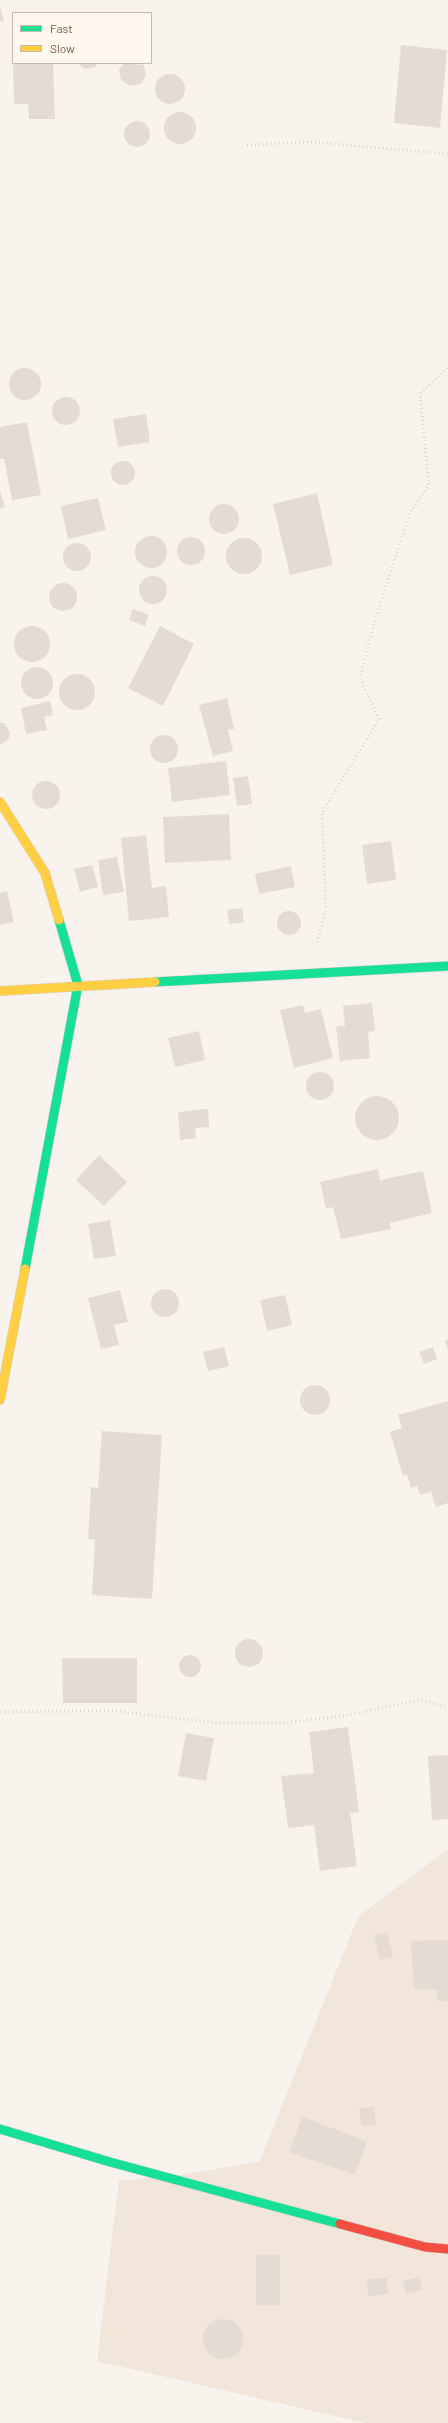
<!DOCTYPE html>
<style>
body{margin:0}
#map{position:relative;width:448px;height:2423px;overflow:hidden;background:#f9f3ed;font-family:Barlow,sans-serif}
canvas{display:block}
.legend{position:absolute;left:12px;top:12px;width:140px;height:52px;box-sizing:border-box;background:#fff8ef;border:1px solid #cab8ad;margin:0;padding:5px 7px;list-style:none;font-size:12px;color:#7a5849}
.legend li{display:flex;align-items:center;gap:8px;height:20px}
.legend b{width:20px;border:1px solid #cab8ad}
</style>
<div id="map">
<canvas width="448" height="2423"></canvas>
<ul class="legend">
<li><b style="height:5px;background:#16e098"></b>Fast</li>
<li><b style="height:5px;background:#ffcf43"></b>Slow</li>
</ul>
</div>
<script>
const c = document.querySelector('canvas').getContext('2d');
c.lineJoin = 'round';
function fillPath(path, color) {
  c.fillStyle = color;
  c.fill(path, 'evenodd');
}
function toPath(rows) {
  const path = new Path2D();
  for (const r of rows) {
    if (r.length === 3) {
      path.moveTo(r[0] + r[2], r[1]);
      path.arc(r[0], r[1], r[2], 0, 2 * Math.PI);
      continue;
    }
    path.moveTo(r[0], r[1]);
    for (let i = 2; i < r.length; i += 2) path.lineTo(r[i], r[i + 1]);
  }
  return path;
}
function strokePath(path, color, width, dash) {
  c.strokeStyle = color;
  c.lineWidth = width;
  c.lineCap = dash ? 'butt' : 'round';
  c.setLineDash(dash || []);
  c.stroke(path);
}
fillPath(toPath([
 [448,1849,448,2423,365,2423,97,2361,119,2181,182,2175,260,2161,358,1917]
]), '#f2e5da');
fillPath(toPath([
 [0,6,4,21,0,21],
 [401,45,447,50,440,128,394,123],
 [13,63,53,63,55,119,29,119,28,104,14,104],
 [77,63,97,63,95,67,85,69],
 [124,63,144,65,146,75,141,84,130,86,121,80,119,70],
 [170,89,15],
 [180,128,16],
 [137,134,13],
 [25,384,16],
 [66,411,14],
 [146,414,150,442,118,447,113,419],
 [27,422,41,495,12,500,4,459,0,459,0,427],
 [123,473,12],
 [0,491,5,507,0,508],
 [317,493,333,565,290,575,273,504],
 [98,498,106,530,68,539,61,506],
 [224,519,15],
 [151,552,16],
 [191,551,14],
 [244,556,18],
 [77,557,14],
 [153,590,14],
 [63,597,14],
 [133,609,149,615,145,626,129,620],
 [160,626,194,644,163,706,128,688],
 [32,644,18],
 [37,683,16],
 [77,692,18],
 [227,698,234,729,228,730,233,751,213,756,199,705],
 [50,701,53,715,44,717,47,730,26,734,21,708],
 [0,723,4,723,10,733,8,740,0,745],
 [164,749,14],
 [226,761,230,795,172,802,168,768],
 [248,776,252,804,237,806,233,778],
 [46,795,14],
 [229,814,231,860,165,863,163,817],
 [146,835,152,888,166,886,169,917,129,921,121,838],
 [391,841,396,880,367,884,362,845],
 [117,857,124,892,103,895,98,860],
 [92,865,98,887,80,892,74,869],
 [291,866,295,887,259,894,255,874],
 [7,891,14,922,0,925,0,893],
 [242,908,244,922,229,924,227,910],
 [289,923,12],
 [372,1003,375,1031,368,1032,370,1058,340,1061,336,1026,345,1026,343,1006],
 [303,1005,305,1013,321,1009,333,1058,294,1068,280,1010],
 [199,1031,205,1060,175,1067,168,1038],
 [320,1086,14],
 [377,1118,22],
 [208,1109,209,1127,195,1128,196,1138,180,1140,178,1112],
 [99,1155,127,1182,104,1206,76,1180],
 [378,1169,380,1180,423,1171,432,1213,390,1223,391,1229,341,1239,333,1207,326,1209,320,1182],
 [110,1220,116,1256,94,1259,88,1224],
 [165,1303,14],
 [120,1290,128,1322,114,1325,119,1345,101,1349,88,1298],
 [285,1295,292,1325,267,1331,260,1300],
 [448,1339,448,1350,445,1341],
 [224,1347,229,1366,208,1371,203,1352],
 [433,1347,437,1359,424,1364,419,1352],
 [315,1400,15],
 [448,1401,448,1503,436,1507,431,1492,420,1495,417,1486,411,1488,407,1474,403,1476,390,1432,402,1428,398,1415],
 [102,1431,162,1435,152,1599,92,1595,95,1539,88,1539,91,1487,98,1488],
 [249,1653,14],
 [190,1666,11],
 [62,1658,137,1658,137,1703,63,1703],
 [348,1727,359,1812,350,1813,357,1866,320,1871,314,1825,288,1828,281,1776,314,1773,309,1732],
 [186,1733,214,1738,206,1781,178,1776],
 [448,1755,448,1819,432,1820,428,1756],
 [387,1933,393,1957,379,1960,374,1935],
 [448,1940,448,2001,437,2001,437,1989,414,1989,411,1941],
 [373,2106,376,2124,362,2126,359,2109],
 [302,2117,367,2141,355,2175,289,2152],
 [256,2255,280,2255,280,2305,256,2305],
 [419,2277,422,2290,406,2294,403,2281],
 [387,2278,388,2294,368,2296,367,2279],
 [223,2339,20]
]), '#e6dbd3');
const fast = toPath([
 [155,982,448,966],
 [25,1269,78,985,59,920],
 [0,2129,110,2162,340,2224]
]);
const slow = toPath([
 [0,802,45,873,59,920],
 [0,991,155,982],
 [0,1400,25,1269]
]);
const jam = toPath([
 [340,2224,425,2247,448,2249]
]);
strokePath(fast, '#d9cec8', 10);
strokePath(slow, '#d9cec8', 10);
strokePath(jam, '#d9cec8', 10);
strokePath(toPath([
 [247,145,312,142,448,154],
 [317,942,326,910,322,813,379,719,360,678,376,616,410,513,429,485,420,394,448,367],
 [0,1712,116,1711,217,1723,281,1723,344,1716,419,1700,448,1707]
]), '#dcd2ce', 2.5, [1, 3]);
strokePath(fast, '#16e098', 9);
strokePath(slow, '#ffcf43', 9);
strokePath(jam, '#f24e42', 9);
</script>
